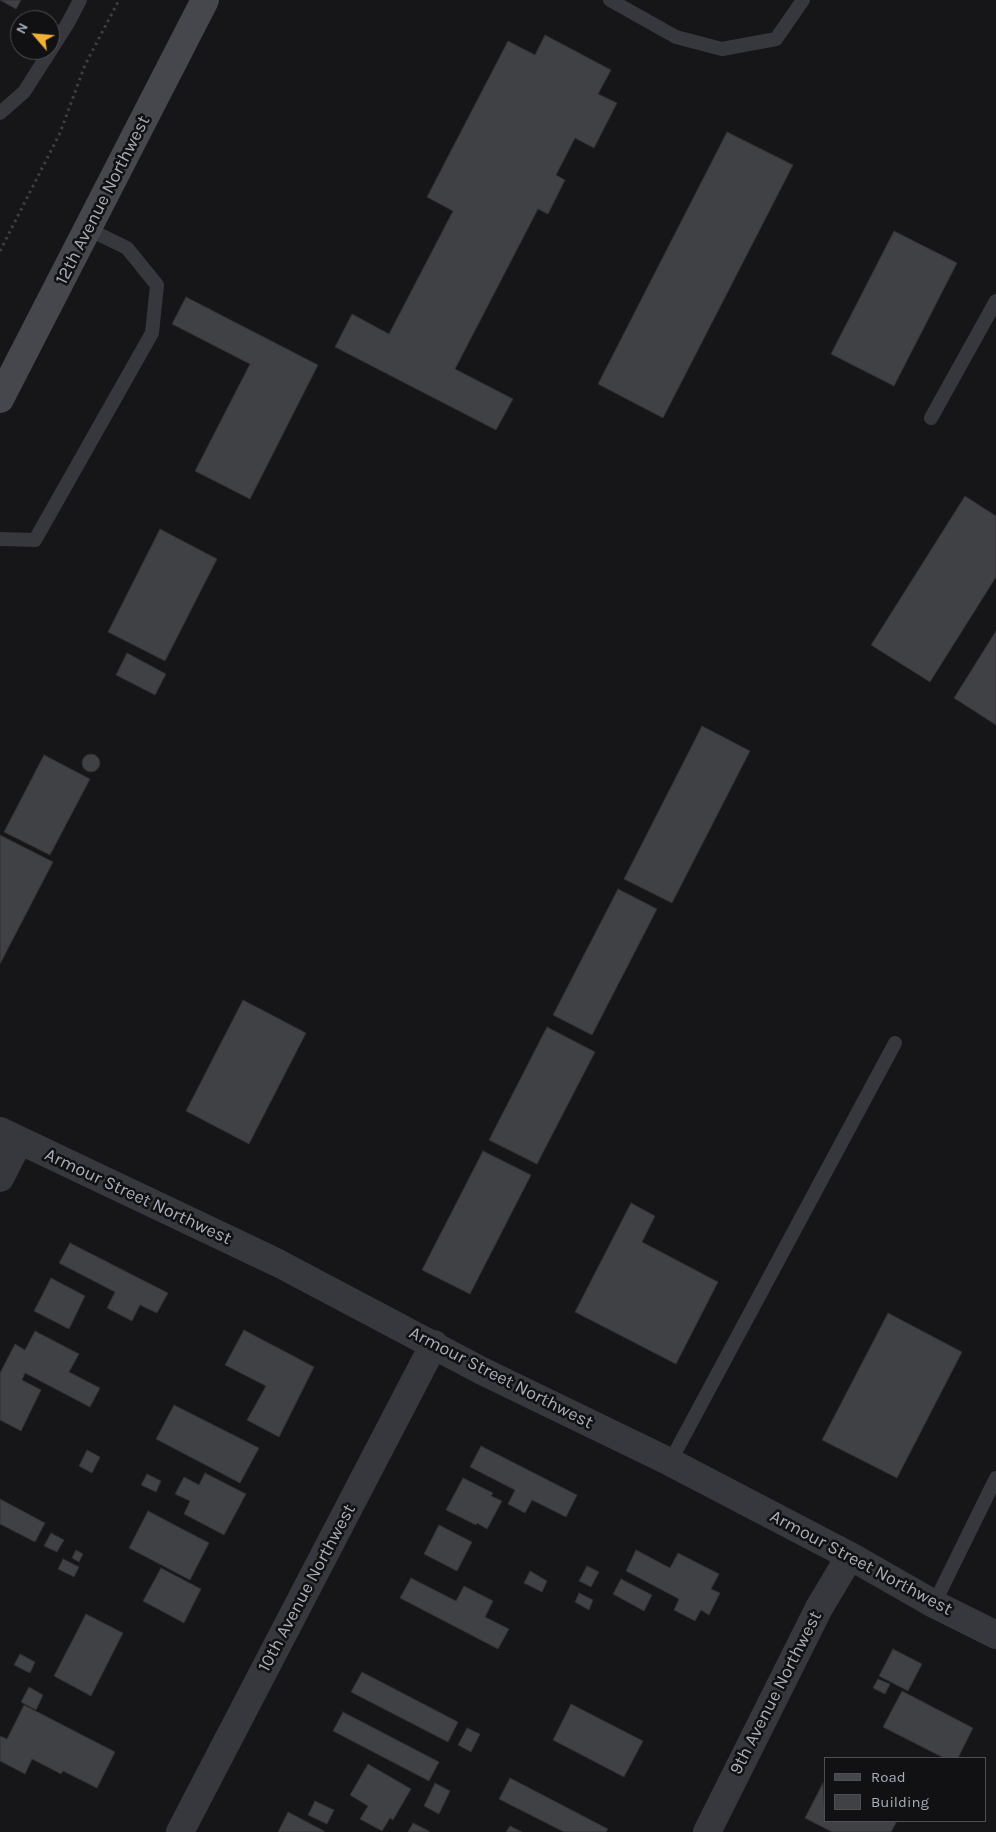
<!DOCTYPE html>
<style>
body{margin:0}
#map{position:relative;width:996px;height:1832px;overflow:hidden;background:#161618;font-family:Karla,sans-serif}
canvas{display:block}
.legend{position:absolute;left:824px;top:1757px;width:162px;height:65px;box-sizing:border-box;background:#111113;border:1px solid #4d4f55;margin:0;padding:6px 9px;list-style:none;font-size:15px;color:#a8adb8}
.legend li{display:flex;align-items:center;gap:10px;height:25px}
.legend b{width:25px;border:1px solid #4d4f55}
.north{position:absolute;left:10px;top:10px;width:50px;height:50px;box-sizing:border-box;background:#111113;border:1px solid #4d4f55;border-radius:50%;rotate:297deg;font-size:14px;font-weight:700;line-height:20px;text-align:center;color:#a8adb8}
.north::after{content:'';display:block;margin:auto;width:18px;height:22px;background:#f2b134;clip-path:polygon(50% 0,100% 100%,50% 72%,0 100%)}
</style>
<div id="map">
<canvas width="996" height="1832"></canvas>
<ul class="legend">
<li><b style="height:6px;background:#45474d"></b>Road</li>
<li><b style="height:14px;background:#404145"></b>Building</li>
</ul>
<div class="north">N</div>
</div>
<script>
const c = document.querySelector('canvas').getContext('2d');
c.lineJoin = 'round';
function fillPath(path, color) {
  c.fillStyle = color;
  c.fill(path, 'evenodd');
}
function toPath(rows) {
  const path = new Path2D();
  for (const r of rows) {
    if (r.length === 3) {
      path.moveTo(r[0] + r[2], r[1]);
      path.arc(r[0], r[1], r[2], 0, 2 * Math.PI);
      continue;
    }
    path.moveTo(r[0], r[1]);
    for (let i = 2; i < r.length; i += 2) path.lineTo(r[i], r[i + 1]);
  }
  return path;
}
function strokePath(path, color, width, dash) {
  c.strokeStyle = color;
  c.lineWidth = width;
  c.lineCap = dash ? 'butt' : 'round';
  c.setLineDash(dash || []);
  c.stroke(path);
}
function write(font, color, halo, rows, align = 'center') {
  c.font = font + ' Karla,sans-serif';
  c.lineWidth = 5;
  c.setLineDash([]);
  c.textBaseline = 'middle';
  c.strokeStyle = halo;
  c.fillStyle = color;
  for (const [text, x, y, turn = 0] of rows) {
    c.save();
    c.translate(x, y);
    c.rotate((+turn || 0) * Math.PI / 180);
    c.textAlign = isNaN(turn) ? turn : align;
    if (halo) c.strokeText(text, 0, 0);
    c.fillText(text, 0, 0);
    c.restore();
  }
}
const building = toPath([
 [0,0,21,0,16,9,0,0],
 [545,35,611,70,598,94,617,103,594,148,575,138,556,175,565,180,548,214,538,209,455,369,513,399,496,430,335,347,352,314,389,334,453,211,427,197,508,41,535,55,545,35],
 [727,132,793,165,663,418,598,384,727,132],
 [894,231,957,263,894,386,831,354,894,231],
 [186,297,318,365,250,499,195,471,250,364,172,324,186,297],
 [965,496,996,516,996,577,930,682,871,645,965,496],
 [160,529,217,559,165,661,108,632,160,529],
 [996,631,996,725,954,698,996,631],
 [127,653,166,674,155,695,116,675,127,653],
 [702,726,750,751,672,903,624,879,702,726],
 [91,763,9],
 [44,755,90,779,50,855,4,832,44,755],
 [0,835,53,862,0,964,0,835],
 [618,889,657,909,592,1035,553,1015,618,889],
 [243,1000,306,1033,249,1144,186,1111,243,1000],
 [547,1027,595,1052,537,1164,489,1140,547,1027],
 [483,1151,531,1175,470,1294,422,1270,483,1151],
 [631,1203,655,1216,642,1242,718,1282,676,1364,575,1312,631,1203],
 [70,1243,168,1293,157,1313,140,1305,132,1321,107,1308,115,1292,59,1263,70,1243],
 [51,1278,85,1296,69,1329,34,1311,51,1278],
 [888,1313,962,1352,897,1478,822,1440,888,1313],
 [244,1330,314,1367,279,1437,247,1420,266,1386,225,1365,244,1330],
 [35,1331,79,1354,69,1372,100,1388,90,1407,25,1373,22,1380,41,1390,21,1431,0,1420,0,1373,15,1344,25,1350,35,1331],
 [174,1405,259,1448,240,1483,156,1439,174,1405],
 [481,1446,577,1495,566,1517,532,1500,525,1513,508,1504,515,1490,470,1467,481,1446],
 [87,1450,100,1457,92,1473,79,1466,87,1450],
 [205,1473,246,1494,224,1535,184,1514,190,1501,175,1494,184,1477,199,1485,205,1473],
 [147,1474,161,1481,156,1492,141,1485,147,1474],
 [463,1478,493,1493,491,1496,502,1501,487,1529,477,1523,476,1525,446,1510,463,1478],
 [0,1499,45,1523,35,1542,0,1524,0,1499],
 [148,1511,209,1543,190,1580,129,1548,148,1511],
 [439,1525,472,1542,457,1571,424,1554,439,1525],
 [51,1533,64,1540,57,1552,44,1546,51,1533],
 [76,1550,83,1554,79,1562,72,1558,76,1550],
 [636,1550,670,1568,678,1553,719,1574,711,1589,720,1593,709,1615,701,1610,695,1621,674,1610,679,1599,626,1571,636,1550],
 [63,1559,79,1567,74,1577,58,1569,63,1559],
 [587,1566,599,1572,591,1587,579,1581,587,1566],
 [161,1568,201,1589,184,1623,143,1601,161,1568],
 [530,1571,547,1581,542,1592,524,1583,530,1571],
 [411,1578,456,1601,464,1586,493,1601,485,1617,509,1629,498,1649,400,1598,411,1578],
 [621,1579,652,1595,644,1611,613,1594,621,1579],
 [579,1593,593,1600,589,1610,575,1602,579,1593],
 [86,1614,123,1633,91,1696,54,1676,86,1614],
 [893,1649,922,1664,908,1691,879,1676,893,1649],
 [20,1654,35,1662,30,1673,14,1665,20,1654],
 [362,1672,458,1722,448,1742,351,1692,362,1672],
 [878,1679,890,1684,885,1694,873,1688,878,1679],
 [29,1687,43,1695,36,1710,21,1702,29,1687],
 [902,1691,973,1728,958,1758,944,1758,883,1727,902,1691],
 [571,1704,643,1741,624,1777,553,1740,571,1704],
 [24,1705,115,1752,97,1788,63,1771,61,1774,32,1759,25,1774,0,1761,0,1736,7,1739,24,1705],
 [343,1712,439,1762,429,1781,333,1731,343,1712],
 [467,1728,480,1734,471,1752,458,1745,467,1728],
 [368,1764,411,1789,393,1820,390,1818,382,1831,360,1819,368,1806,350,1795,368,1764],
 [510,1778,608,1829,606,1832,564,1832,499,1799,510,1778],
 [435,1783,450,1791,439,1814,424,1806,435,1783],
 [823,1783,825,1821,897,1821,891,1832,832,1832,805,1818,823,1783],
 [315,1801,334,1810,327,1824,308,1815,315,1801],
 [288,1812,324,1831,324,1832,278,1832,288,1812],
 [413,1823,429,1831,429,1832,408,1832,413,1823],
 [510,1826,522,1832,506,1832,510,1826]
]);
fillPath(building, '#404145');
strokePath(building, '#303034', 1);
strokePath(toPath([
 [0,251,60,133,85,65,119,0]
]), '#3d3f44', 3, [2.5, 4]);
strokePath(toPath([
 [610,0,676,37,722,49,776,39,803,0],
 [0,113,24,92,68,23,80,0],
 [931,418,996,301],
 [0,539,35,540,152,333,157,285,127,248,88,229],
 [670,1462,895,1043],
 [934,1604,996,1478]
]), '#37383d', 14);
strokePath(toPath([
 [0,1131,278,1263,482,1371,670,1462,850,1556,934,1604,996,1635],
 [0,1178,19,1141],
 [180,1832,434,1344],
 [707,1832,819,1608,850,1556]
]), '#37383d', 28);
strokePath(toPath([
 [0,399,205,0]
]), '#45474d', 28);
write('18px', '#a8adb8', '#111113', [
 ["12th Avenue Northwest",103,200,-63],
 ["Armour Street Northwest",138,1197,25],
 ["Armour Street Northwest",501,1378,27],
 ["Armour Street Northwest",861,1563,28],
 ["10th Avenue Northwest",307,1588,-62],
 ["9th Avenue Northwest",776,1693,-63]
]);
</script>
